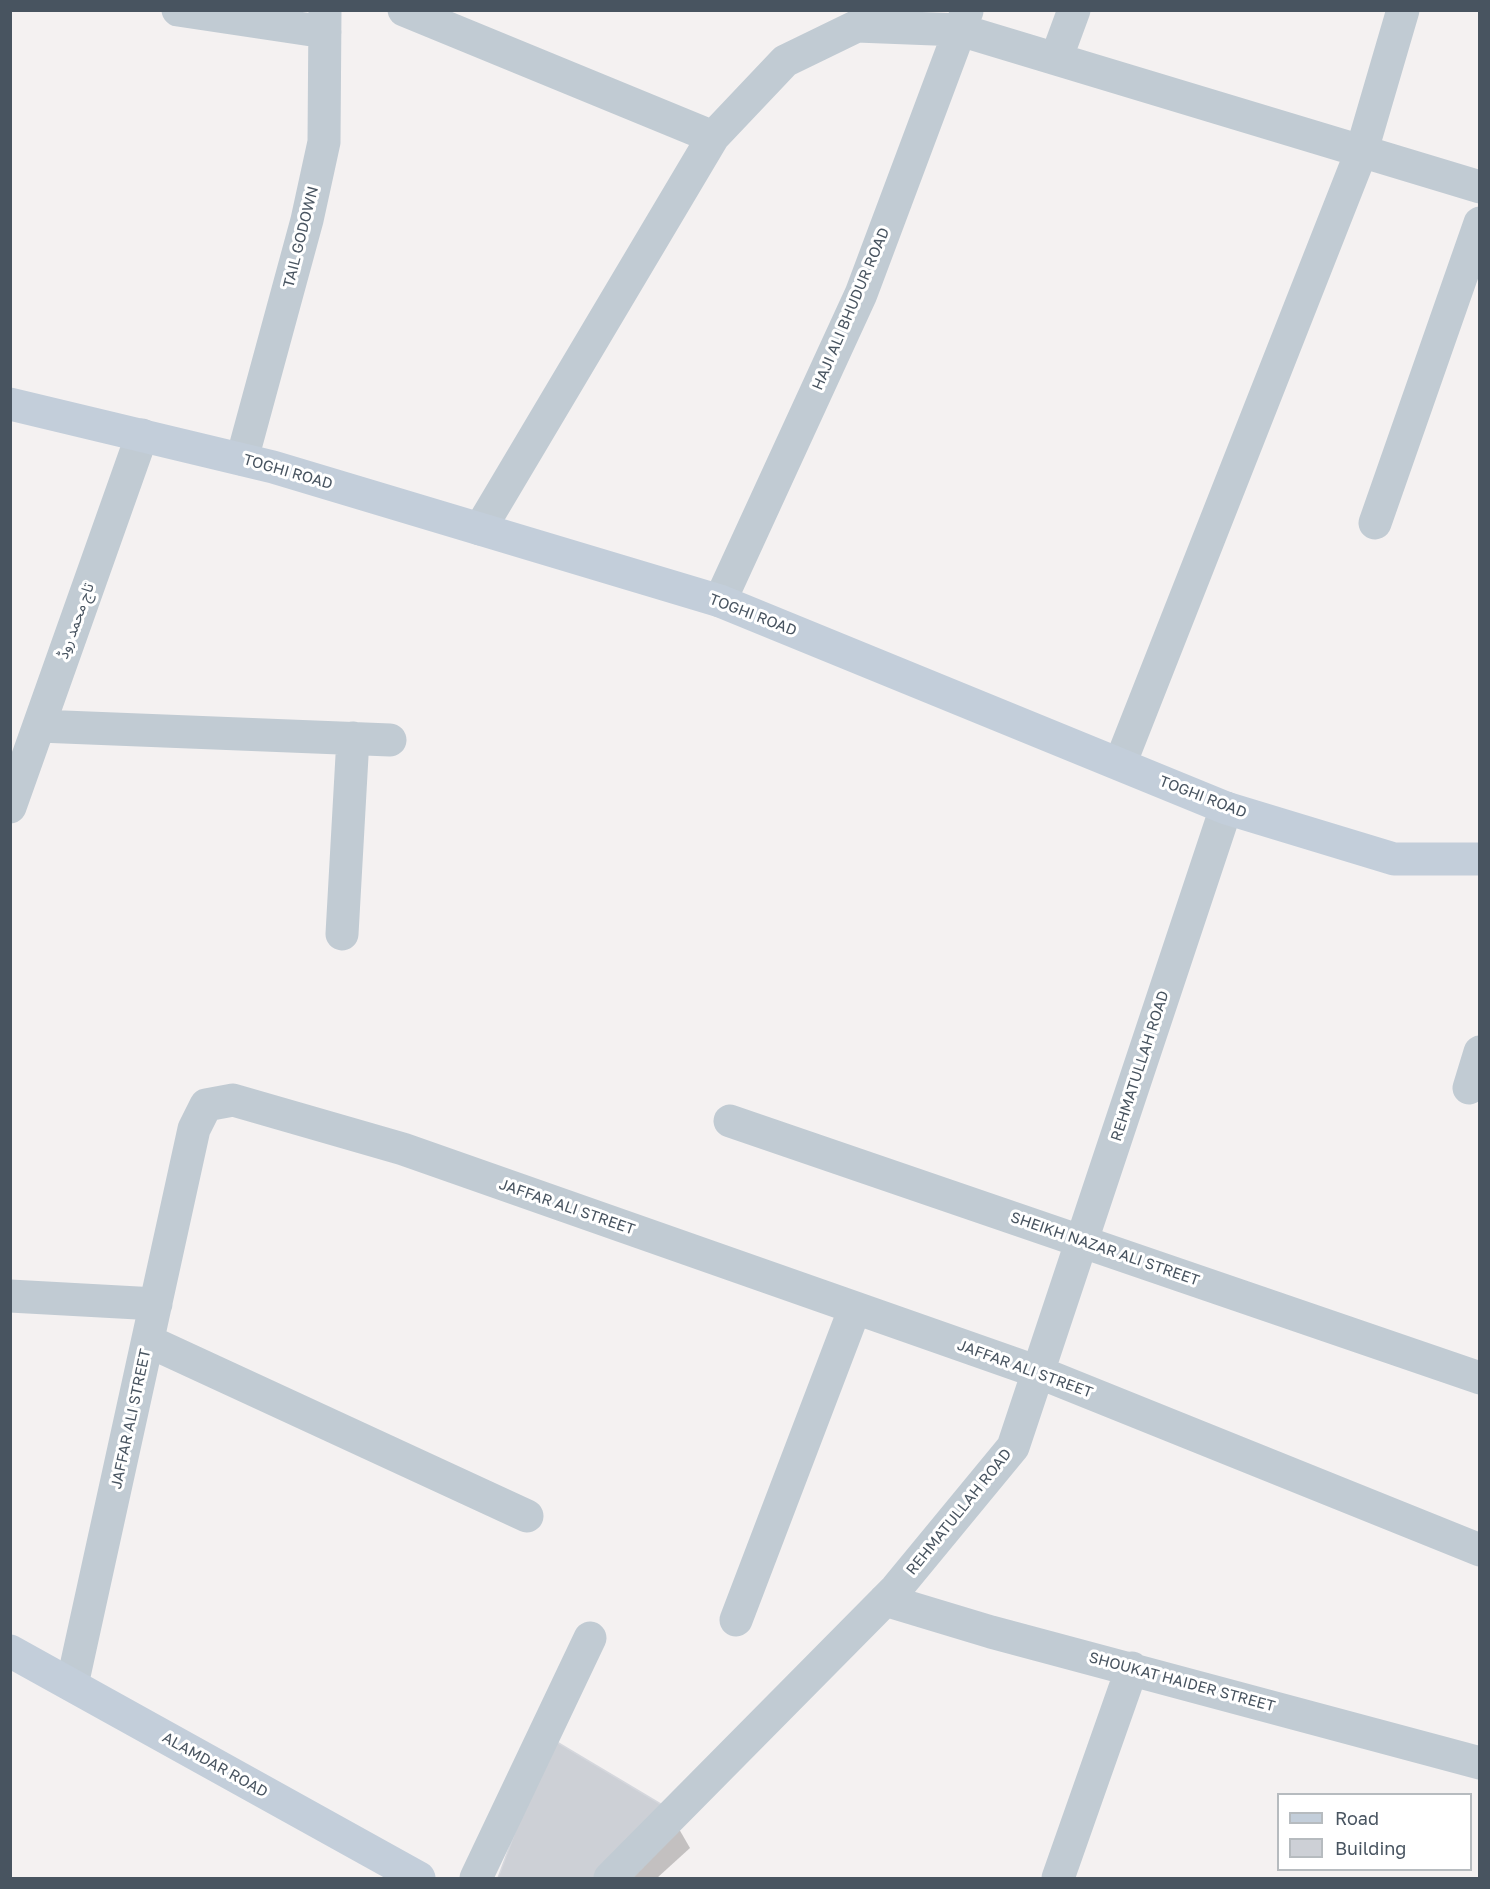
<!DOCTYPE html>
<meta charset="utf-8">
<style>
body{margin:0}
#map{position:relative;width:1490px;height:1889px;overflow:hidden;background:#f4f1f1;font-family:"Golos Text",sans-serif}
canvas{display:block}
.frame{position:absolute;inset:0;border:12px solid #485460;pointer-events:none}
.legend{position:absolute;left:1277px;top:1793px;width:195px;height:78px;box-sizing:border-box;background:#fff;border:2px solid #b6bbbf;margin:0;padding:8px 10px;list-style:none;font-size:18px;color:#485460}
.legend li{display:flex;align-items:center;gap:12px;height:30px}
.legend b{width:30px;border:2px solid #b6bbbf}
</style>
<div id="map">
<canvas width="1490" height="1889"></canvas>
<div class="frame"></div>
<ul class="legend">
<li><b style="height:8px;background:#c3ceda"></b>Road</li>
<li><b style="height:16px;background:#cdd0d6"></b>Building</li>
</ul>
</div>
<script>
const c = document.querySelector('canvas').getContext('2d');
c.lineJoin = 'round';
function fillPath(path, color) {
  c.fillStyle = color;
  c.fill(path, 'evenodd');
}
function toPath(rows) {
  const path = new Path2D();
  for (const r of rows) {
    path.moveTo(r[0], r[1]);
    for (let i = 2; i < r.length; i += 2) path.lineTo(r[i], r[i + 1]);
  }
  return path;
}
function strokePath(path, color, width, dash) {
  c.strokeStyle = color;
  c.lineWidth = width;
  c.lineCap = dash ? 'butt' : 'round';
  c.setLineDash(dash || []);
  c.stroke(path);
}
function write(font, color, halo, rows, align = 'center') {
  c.font = font + ' "Golos Text","Noto Sans Arabic",sans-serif';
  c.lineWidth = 6;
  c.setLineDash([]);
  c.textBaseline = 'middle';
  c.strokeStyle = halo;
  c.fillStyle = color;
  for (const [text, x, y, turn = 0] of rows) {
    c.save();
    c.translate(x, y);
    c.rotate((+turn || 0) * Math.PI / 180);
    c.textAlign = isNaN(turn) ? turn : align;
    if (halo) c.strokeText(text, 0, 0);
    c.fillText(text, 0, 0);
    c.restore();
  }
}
fillPath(toPath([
 [551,1740,668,1810,690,1848,657,1878,500,1878]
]), '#0003');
const building = toPath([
 [550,1738,669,1809,595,1878,498,1878,550,1738]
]);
fillPath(building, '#cdd0d6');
strokePath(building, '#d5d7dd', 1.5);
strokePath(toPath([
 [178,10,325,32],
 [404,10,713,137],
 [1056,59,1074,10],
 [242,459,307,220,324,142,325,10],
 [1375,523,1480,223],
 [480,529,713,137,785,61,857,26,960,30,1480,187],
 [720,601,861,294,967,11],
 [39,726,390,740],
 [1120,764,1362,150,1403,10],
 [10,807,142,435],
 [342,934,353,738],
 [1469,1088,1480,1052],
 [730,1121,1480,1378],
 [10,1296,156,1304],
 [148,1341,527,1516],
 [885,1600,991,1632,1480,1763],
 [736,1620,855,1308],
 [72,1685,194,1129,206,1105,233,1100,403,1149,1038,1372,1480,1550],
 [476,1878,590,1638],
 [610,1878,896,1589,1013,1447,1226,808],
 [1058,1878,1132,1668]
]), '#c1cbd3', 33);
strokePath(toPath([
 [10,404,273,467,720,601,1226,808,1394,859,1480,859],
 [10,1651,419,1878]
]), '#c3ceda', 33);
write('15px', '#485460', '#fff', [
 ["TAIL GODOWN",301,237,-76],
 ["HAJI ALI BHUDUR ROAD",851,309,-67],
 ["TOGHI ROAD",288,472,16],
 ["TOGHI ROAD",753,615,21],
 ["تاج محمد روڈ",76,621,-70],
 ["TOGHI ROAD",1203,797,21],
 ["REHMATULLAH ROAD",1140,1066,-72],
 ["JAFFAR ALI STREET",567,1207,19],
 ["SHEIKH NAZAR ALI STREET",1105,1249,19],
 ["JAFFAR ALI STREET",1025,1369,20],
 ["JAFFAR ALI STREET",131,1419,-78],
 ["REHMATULLAH ROAD",959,1512,-51],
 ["SHOUKAT HAIDER STREET",1182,1682,15],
 ["ALAMDAR ROAD",215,1765,29]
]);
</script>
